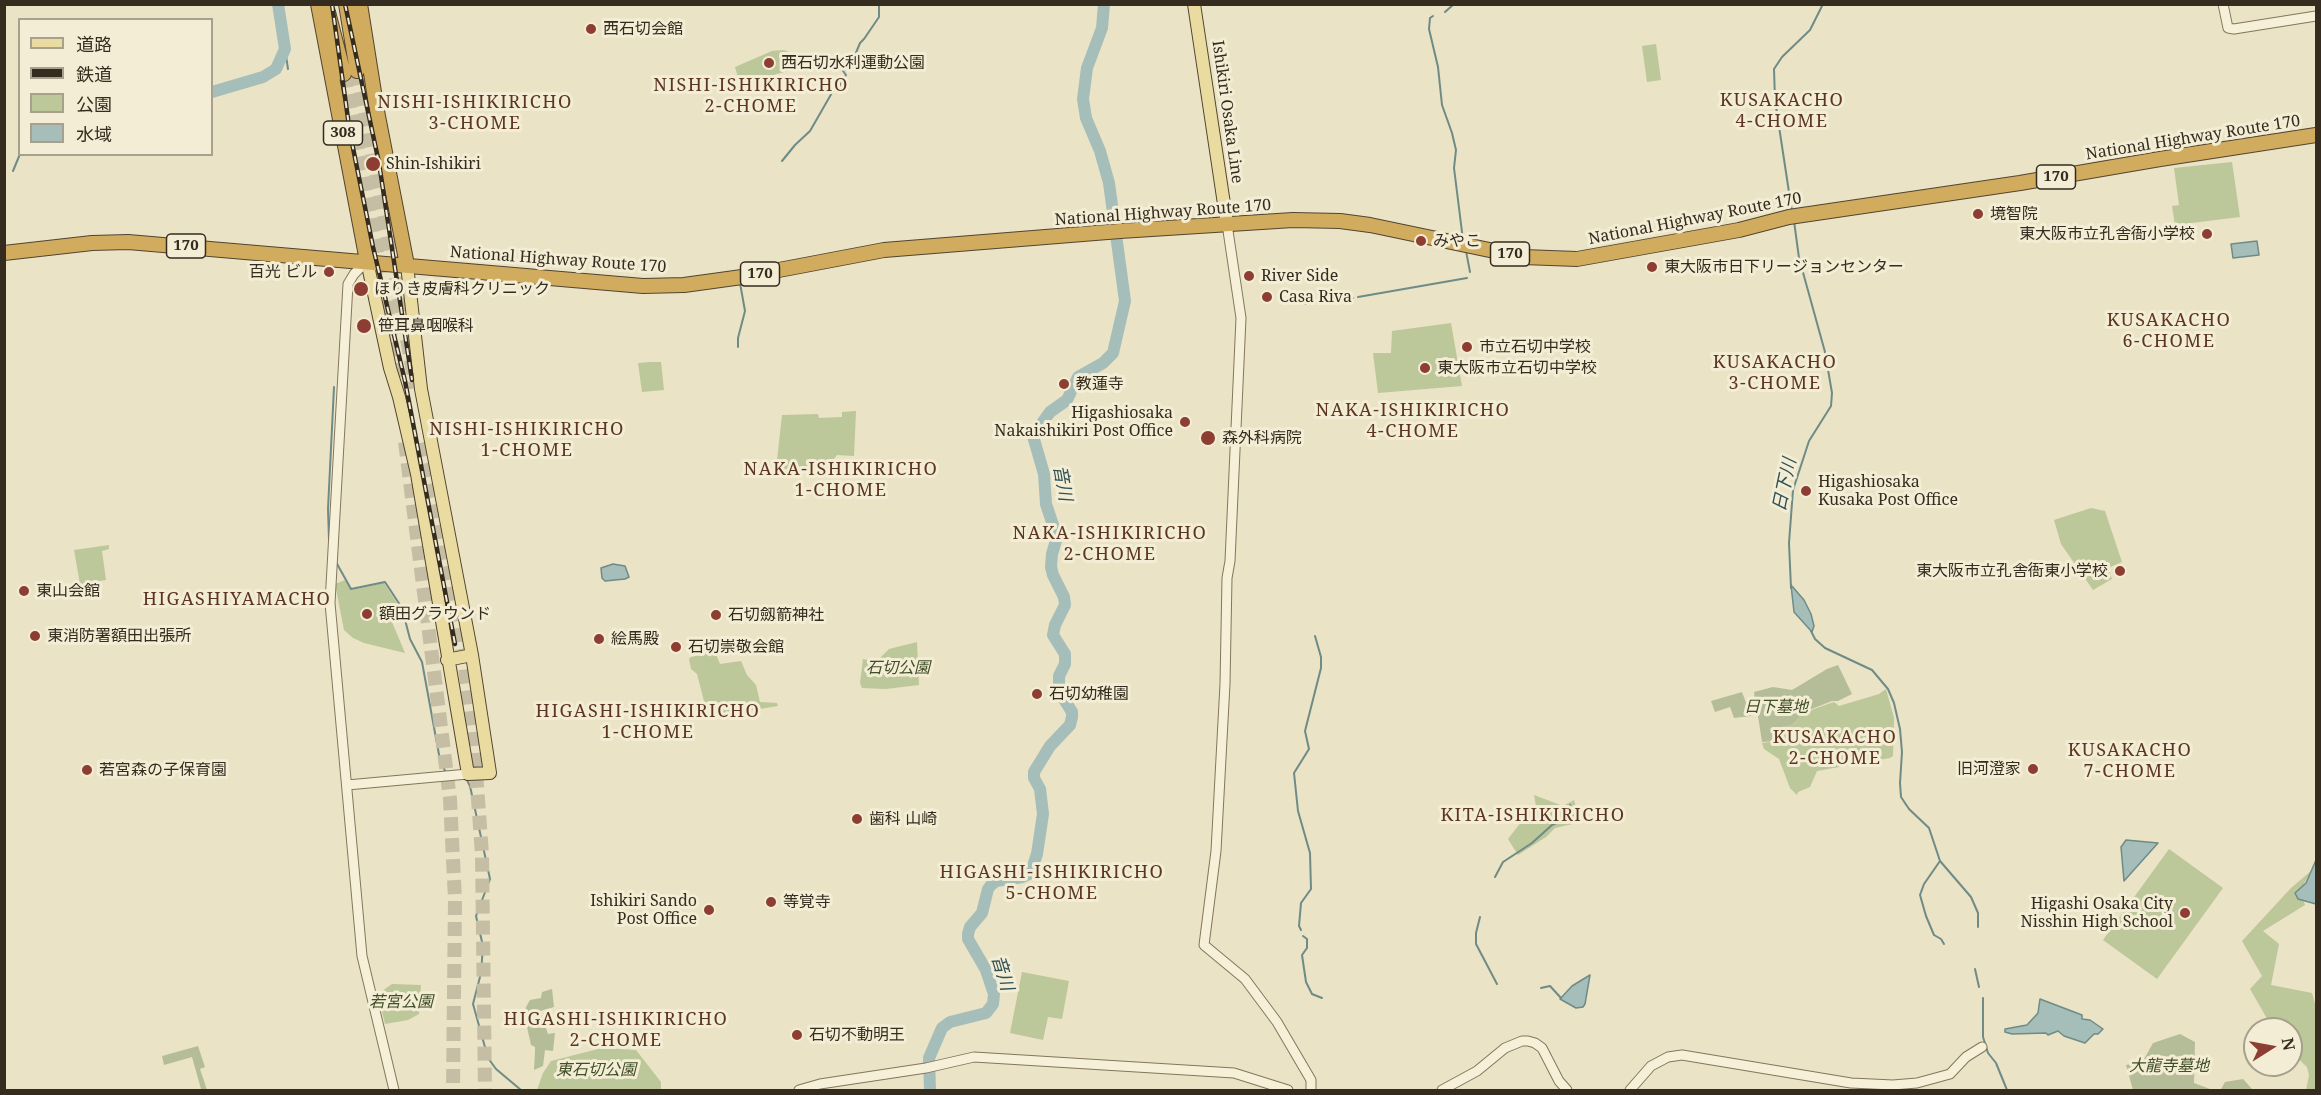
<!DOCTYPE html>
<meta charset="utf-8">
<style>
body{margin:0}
#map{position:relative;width:2321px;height:1095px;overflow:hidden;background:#eae3c5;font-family:"Noto Serif","Noto Sans JP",serif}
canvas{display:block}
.frame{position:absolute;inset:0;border:6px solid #352c1f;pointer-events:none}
.legend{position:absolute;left:18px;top:18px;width:195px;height:138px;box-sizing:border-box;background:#f2edd4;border:2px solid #a6a08c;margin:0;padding:8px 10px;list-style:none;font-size:18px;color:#352c1f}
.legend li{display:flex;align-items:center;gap:12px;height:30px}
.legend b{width:30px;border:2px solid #a6a08c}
.north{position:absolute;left:2243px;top:1017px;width:60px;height:60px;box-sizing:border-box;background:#f2edd4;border:2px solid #a6a08c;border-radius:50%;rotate:79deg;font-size:16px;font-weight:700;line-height:24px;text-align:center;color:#352c1f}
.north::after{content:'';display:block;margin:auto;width:21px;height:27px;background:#8d3d32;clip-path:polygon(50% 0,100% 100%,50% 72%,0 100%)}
</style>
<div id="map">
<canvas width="2321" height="1095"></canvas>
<div class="frame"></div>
<ul class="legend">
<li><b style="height:8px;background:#eadca0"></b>道路</li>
<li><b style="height:8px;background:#352c1f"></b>鉄道</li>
<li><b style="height:16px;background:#bcc79a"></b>公園</li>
<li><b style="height:16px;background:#a6beba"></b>水域</li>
</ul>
<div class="north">N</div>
</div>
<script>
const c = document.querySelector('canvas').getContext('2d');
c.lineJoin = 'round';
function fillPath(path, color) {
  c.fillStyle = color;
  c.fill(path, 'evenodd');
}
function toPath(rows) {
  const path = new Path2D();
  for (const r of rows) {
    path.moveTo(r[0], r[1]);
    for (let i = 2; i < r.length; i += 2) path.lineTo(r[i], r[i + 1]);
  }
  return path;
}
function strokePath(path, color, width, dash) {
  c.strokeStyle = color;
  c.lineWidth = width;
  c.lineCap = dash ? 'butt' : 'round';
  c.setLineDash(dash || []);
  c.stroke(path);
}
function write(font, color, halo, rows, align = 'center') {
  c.font = font + ' "Noto Serif","Noto Sans JP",serif';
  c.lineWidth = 6;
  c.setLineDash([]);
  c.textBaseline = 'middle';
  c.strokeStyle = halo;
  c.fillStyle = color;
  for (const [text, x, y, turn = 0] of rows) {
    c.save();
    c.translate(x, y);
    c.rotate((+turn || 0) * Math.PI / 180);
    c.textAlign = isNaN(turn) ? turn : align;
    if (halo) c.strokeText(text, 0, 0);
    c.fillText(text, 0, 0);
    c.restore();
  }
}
fillPath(toPath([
 [1656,44,1661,80,1647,82,1642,46],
 [783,50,796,54,788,71,740,84,735,67,772,51],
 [2232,162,2240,217,2175,225,2172,206,2179,205,2174,168],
 [1451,323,1462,386,1378,393,1373,353,1391,353,1392,331],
 [650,362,661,362,664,390,642,392,638,363],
 [856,411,854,456,837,455,833,460,833,469,776,469,782,415,818,414,819,418,842,417,842,412],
 [2091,508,2105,511,2122,562,2108,568,2112,579,2093,590,2061,544,2054,520],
 [109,545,109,549,102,551,106,580,80,584,74,550],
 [345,580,351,590,384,583,397,603,392,622,405,653,364,643,353,638,344,630,335,584],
 [917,642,919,685,886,689,862,688,860,683,863,659,868,660,873,665,889,649],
 [715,652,720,664,741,661,747,675,756,685,760,702,777,703,778,706,716,716,712,714,704,701,697,674,691,669,689,659,691,657],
 [1886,689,1894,718,1893,756,1890,758,1817,771,1810,787,1798,792,1797,795,1790,788,1779,759,1764,749,1762,743,1775,741,1772,729,1792,725,1803,713,1828,704,1834,702,1839,706,1879,694],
 [1534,795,1563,806,1574,800,1579,817,1577,823,1555,828,1546,837,1518,855,1508,839,1528,813,1536,806],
 [2169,849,2223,888,2157,979,2103,940],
 [2311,871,2300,891,2305,905,2263,931,2279,944,2271,985,2312,993,2316,1007,2316,1090,2306,1090,2309,1075,2307,1067,2291,1052,2291,1029,2273,1029,2250,989,2262,976,2242,941,2291,888],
 [1022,972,1069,981,1062,1019,1048,1017,1043,1040,1010,1033],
 [392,984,421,985,419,1014,408,1020,385,1024,378,994],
 [602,1048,636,1050,661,1082,661,1090,537,1090,543,1073,551,1061]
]), '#bcc79a');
fillPath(toPath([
 [1838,665,1852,694,1838,701,1832,701,1804,712,1792,725,1772,729,1774,741,1762,742,1758,716,1752,703,1755,702,1754,692,1773,687,1792,690,1827,669],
 [1742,692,1751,716,1734,718,1730,707,1715,712,1711,701],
 [552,989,554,1007,540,1011,548,1034,555,1033,553,1051,545,1050,543,1066,534,1070,535,1052,535,1047,531,1045,525,1018,526,1007,530,1000,541,998,542,992],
 [2180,1034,2195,1042,2194,1083,2210,1089,2221,1089,2225,1082,2243,1079,2253,1090,2133,1090,2126,1065,2143,1061,2153,1043],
 [198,1046,205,1067,200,1069,207,1090,195,1090,201,1089,192,1057,164,1065,162,1056]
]), '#b4bd98');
const water = toPath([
 [2257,241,2259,255,2233,258,2231,244,2257,241],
 [613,564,625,566,629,577,625,579,605,581,602,578,601,568,613,564],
 [1791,585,1804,600,1811,614,1814,626,1812,632,1794,612,1791,585],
 [2126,840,2158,843,2124,881,2121,847,2126,840],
 [2316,860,2316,904,2298,899,2295,893,2306,883,2316,860],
 [1590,975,1585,1004,1583,1007,1576,1008,1560,999,1572,986,1590,975],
 [2040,999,2082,1015,2082,1019,2090,1020,2103,1029,2098,1034,2094,1034,2085,1043,2064,1036,2058,1031,2048,1035,2046,1033,2012,1034,2005,1032,2005,1029,2027,1025,2038,1013,2040,999]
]);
fillPath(water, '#a6beba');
strokePath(water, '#6e8b87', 1.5);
strokePath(toPath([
 [1445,12,1454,4],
 [1433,16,1430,18,1429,29,1438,67,1442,105,1452,133,1456,150,1454,168,1463,240],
 [285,49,288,69],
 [782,161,795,145,810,131,833,91,837,90,846,75,843,71,851,65,860,43,864,39,879,17,879,4],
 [13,171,20,154],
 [1792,212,1775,100,1774,69,1782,57,1810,30,1823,4],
 [1466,251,1470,272],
 [1358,297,1467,278],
 [1306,304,1353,298],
 [738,347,738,338,745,311,740,283],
 [329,540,328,509,334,387],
 [336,562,351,589,385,582,402,608,410,639,422,662,440,760,446,773],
 [1791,588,1789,543,1793,490,1809,441,1831,406,1832,393,1825,352,1799,258,1794,221],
 [1811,631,1815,639,1825,648,1872,670,1888,689,1894,703,1900,729,1902,752,1900,783,1901,797,1909,809,1929,828,1940,861,1971,897,1978,913,1978,927],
 [466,778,470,786,490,879,476,916,483,946,481,973,473,1004,488,1058,496,1069,521,1090],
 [1940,861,1924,884,1920,895,1926,916,1934,935,1941,939,1944,944],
 [1495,877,1503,862,1532,843,1552,825,1573,815,1570,805],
 [1480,917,1476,933,1476,944,1497,984],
 [1301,930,1299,926,1301,903,1311,889,1310,853,1298,811,1294,773,1309,749,1305,731,1321,668,1321,657,1315,636],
 [1303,936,1307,939,1307,948,1302,955,1306,982,1312,994,1322,998],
 [1975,969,1979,987],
 [1541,988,1550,986,1561,998],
 [1983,998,1983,1037,1988,1053,1996,1063,2007,1090],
 [1882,1090,1883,1089]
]), '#6e8b87', 2);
strokePath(toPath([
 [212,92,263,77,276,69,285,49,278,4],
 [930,1090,929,1058,942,1028,950,1022,986,1013,993,1004,994,994,986,970,968,939,968,934,970,927,982,913,988,889,991,885,996,881,1023,877,1029,874,1033,866,1037,854,1043,814,1040,789,1034,778,1034,772,1050,746,1070,725,1072,717,1072,712,1062,696,1059,685,1059,676,1065,664,1065,654,1053,635,1055,625,1065,605,1064,597,1053,575,1051,567,1052,554,1057,537,1046,504,1044,474,1033,436,1050,412,1067,400,1078,377,1103,363,1113,353,1125,301,1109,183,1100,151,1086,118,1083,99,1087,68,1102,28,1104,4]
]), '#a6beba', 12);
strokePath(toPath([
 [357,71,416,388],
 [344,74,385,295,397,381],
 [405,442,450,799,455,899,453,1090],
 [425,442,465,667,473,731,482,854,485,1090]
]), '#c6bea4', 14, [14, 7]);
const minor = toPath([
 [2223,4,2228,28,2234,29,2316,16],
 [1227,224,1241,318,1230,561,1227,578,1225,684,1216,851,1204,945,1245,979,1277,1022,1311,1080,1311,1090],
 [367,261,354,274,348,284,330,603,362,956,394,1090],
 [347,785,468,774],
 [799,1090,820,1084,926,1068,974,1057,1234,1073,1288,1090],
 [1442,1090,1477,1071,1505,1048,1522,1041,1528,1041,1535,1043,1542,1048,1559,1081,1567,1090],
 [1630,1090,1651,1066,1668,1057,1682,1055,1851,1083,1893,1085,1917,1083,1950,1074,1966,1057,1982,1047]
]);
const major = toPath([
 [1194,4,1227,224],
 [367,261,390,368,399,397,417,474,468,774,490,773,472,655,421,389,407,265],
 [447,660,472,655]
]);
const highway = toPath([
 [318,4,367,261],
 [346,4,357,71],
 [360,4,377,111,407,265],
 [328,12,344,74],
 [4,253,92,243,128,242,643,286,684,285,742,277,884,250,1120,231,1293,220,1340,221,1370,225,1523,257,1577,259,1739,230,1789,217,2020,183,2160,159,2316,135]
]);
strokePath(minor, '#83765d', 11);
strokePath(major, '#514431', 14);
strokePath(highway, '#514431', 16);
strokePath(minor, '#f5f0d7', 9);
strokePath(major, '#eadca0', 12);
strokePath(highway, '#d1ac5e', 14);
const rail = toPath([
 [332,4,350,133,373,247,405,381,455,644],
 [345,4,379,163,412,380]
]);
strokePath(rail, '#352c1f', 4.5);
strokePath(rail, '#f2edd4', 2, [7]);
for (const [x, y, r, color] of [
 [591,29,6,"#8d3d32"],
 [769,63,6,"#8d3d32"],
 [373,164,8,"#8d3d32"],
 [1978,214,6,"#8d3d32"],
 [2207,234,6,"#8d3d32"],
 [1421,241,6,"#8d3d32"],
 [1652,267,6,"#8d3d32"],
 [329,272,6,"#8d3d32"],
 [1249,276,6,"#8d3d32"],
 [361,289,8,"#8d3d32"],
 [1267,297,6,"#8d3d32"],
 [364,326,8,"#8d3d32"],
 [1467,347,6,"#8d3d32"],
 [1425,368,6,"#8d3d32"],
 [1064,384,6,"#8d3d32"],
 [1185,422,6,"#8d3d32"],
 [1208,438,8,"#8d3d32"],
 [1806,491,6,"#8d3d32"],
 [2120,571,6,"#8d3d32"],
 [24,591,6,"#8d3d32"],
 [367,614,6,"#8d3d32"],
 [716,615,6,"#8d3d32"],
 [35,636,6,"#8d3d32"],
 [599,639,6,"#8d3d32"],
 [676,647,6,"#8d3d32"],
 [1037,694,6,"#8d3d32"],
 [2033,769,6,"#8d3d32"],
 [87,770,6,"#8d3d32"],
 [857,819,6,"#8d3d32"],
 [771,902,6,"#8d3d32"],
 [709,910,6,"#8d3d32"],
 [2185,913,6,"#8d3d32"],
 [797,1035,6,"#8d3d32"]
]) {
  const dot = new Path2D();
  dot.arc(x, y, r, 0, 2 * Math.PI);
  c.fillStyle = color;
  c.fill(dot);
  strokePath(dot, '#f2edd4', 2);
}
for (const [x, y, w] of [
 [343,133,39],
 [2056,177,39],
 [186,246,39],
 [1510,254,39],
 [760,274,39]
]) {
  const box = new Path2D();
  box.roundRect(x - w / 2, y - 12, w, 24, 4.5);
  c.fillStyle = '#f2edd4';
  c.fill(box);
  strokePath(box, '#352c1f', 1.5);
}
write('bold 15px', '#352c1f', null, [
 ["308",343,133],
 ["170",2056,177],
 ["170",186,246],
 ["170",1510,254],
 ["170",760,274]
]);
write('16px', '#352c1f', '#f2edd4', [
 ["西石切会館",603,29],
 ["西石切水利運動公園",781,63],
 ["Shin-Ishikiri",386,164],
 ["境智院",1990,214],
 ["東大阪市立孔舎衙小学校",2195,234,"right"],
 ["みやこ",1433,241],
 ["東大阪市日下リージョンセンター",1664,267],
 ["百光 ビル",317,272,"right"],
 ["River Side",1261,276],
 ["ほりき皮膚科クリニック",374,289],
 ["Casa Riva",1279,297],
 ["笹耳鼻咽喉科",378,326],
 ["市立石切中学校",1479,347],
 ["東大阪市立石切中学校",1437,368],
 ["教蓮寺",1076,384],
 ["Higashiosaka",1173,413,"right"],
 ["Nakaishikiri Post Office",1173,431,"right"],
 ["森外科病院",1222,438],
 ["Higashiosaka",1818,482],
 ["Kusaka Post Office",1818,500],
 ["東大阪市立孔舎衙東小学校",2108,571,"right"],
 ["東山会館",36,591],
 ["額田グラウンド",379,614],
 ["石切劔箭神社",728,615],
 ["東消防署額田出張所",47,636],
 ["絵馬殿",611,639],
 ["石切崇敬会館",688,647],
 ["石切幼稚園",1049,694],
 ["旧河澄家",2021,769,"right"],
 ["若宮森の子保育園",99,770],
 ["歯科 山崎",869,819],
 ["Ishikiri Sando",697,901,"right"],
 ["Post Office",697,919,"right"],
 ["等覚寺",783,902],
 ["Higashi Osaka City",2173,904,"right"],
 ["Nisshin High School",2173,922,"right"],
 ["石切不動明王",809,1035]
], 'left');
write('16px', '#352c1f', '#f2edd4', [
 ["Ishikiri Osaka Line",1227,112,82],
 ["National Highway Route 170",2193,138,-9],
 ["National Highway Route 170",1163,213,-4],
 ["National Highway Route 170",1695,219,-11],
 ["National Highway Route 170",558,260,4]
]);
write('italic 16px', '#414f28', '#f2edd4', [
 ["石切公園",898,668],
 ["日下墓地",1776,707],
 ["若宮公園",401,1002],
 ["大龍寺墓地",2169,1066],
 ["東石切公園",596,1070]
]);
c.letterSpacing = '1.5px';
write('18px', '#5d3623', '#f2edd4', [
 ["NISHI-ISHIKIRICHO",751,86],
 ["2-CHOME",751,107],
 ["KUSAKACHO",1782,101],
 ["4-CHOME",1782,122],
 ["NISHI-ISHIKIRICHO",475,103],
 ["3-CHOME",475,124],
 ["KUSAKACHO",2169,321],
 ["6-CHOME",2169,342],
 ["KUSAKACHO",1775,363],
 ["3-CHOME",1775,384],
 ["NAKA-ISHIKIRICHO",1413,411],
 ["4-CHOME",1413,432],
 ["NISHI-ISHIKIRICHO",527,430],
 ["1-CHOME",527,451],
 ["NAKA-ISHIKIRICHO",841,470],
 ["1-CHOME",841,491],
 ["NAKA-ISHIKIRICHO",1110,534],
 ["2-CHOME",1110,555],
 ["HIGASHIYAMACHO",237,600],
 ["HIGASHI-ISHIKIRICHO",648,712],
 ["1-CHOME",648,733],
 ["KUSAKACHO",1835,738],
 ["2-CHOME",1835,759],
 ["KUSAKACHO",2130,751],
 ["7-CHOME",2130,772],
 ["KITA-ISHIKIRICHO",1533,816],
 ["HIGASHI-ISHIKIRICHO",1052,873],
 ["5-CHOME",1052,894],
 ["HIGASHI-ISHIKIRICHO",616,1020],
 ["2-CHOME",616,1041]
]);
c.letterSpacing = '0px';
write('italic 18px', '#305153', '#f2edd4', [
 ["音川",1062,483,80],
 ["日下川",1785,485,-78],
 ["音川",1002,973,73]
]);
</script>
